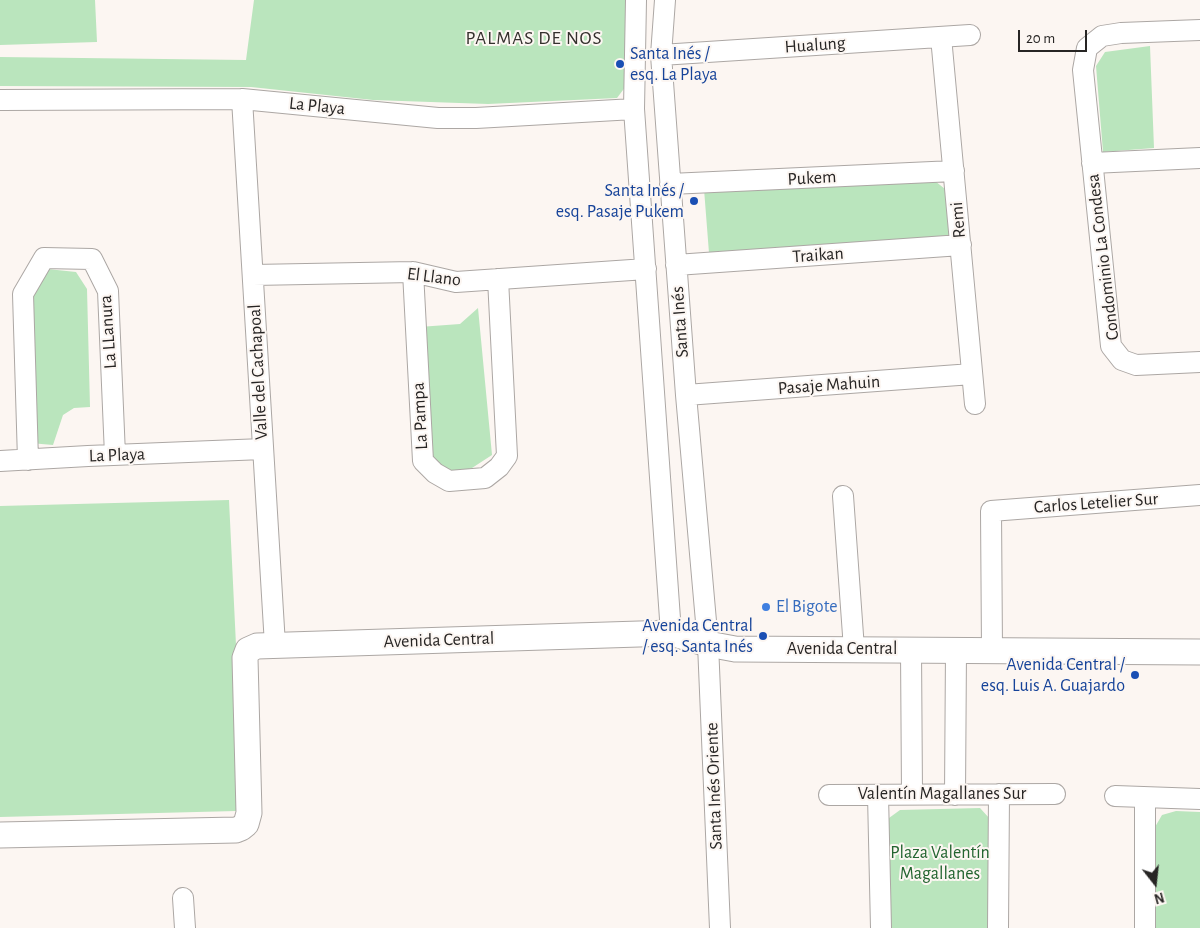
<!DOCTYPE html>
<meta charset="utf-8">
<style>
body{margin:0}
#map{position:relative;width:1200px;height:928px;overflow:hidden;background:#fcf6f2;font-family:"Alegreya Sans",sans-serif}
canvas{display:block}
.north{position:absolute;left:1130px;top:858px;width:50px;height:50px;-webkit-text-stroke:4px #fcf6f2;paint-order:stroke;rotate:164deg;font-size:14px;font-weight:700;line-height:20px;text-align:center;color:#272524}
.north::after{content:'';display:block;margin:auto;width:18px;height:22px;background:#272524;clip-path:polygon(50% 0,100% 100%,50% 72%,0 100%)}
.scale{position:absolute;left:1018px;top:30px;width:69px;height:22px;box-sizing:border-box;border:2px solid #272524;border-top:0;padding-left:6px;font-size:15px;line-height:18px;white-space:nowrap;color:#272524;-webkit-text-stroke:4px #fcf6f2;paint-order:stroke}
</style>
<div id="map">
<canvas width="1200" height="928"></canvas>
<div class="north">N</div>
<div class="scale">20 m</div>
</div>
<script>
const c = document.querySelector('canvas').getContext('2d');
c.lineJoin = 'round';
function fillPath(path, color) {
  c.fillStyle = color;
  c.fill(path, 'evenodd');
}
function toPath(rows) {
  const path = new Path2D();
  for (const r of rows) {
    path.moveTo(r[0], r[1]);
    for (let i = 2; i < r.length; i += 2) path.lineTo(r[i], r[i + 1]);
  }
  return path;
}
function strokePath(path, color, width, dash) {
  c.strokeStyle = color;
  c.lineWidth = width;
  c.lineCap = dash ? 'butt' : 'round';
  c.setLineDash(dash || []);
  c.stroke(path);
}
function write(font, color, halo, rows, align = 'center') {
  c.font = font + ' "Alegreya Sans",sans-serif';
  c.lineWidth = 4;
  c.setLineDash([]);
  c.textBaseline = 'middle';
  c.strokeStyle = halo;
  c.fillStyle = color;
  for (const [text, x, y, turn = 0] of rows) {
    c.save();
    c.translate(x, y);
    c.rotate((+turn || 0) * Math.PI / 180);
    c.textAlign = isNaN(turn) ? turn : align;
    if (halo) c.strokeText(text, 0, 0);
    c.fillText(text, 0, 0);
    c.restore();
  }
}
fillPath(toPath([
 [0,0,95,0,97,42,0,45],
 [254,0,629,0,629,82,617,98,488,104,373,100,251,87,0,86,0,57,246,60],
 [1150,46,1154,148,1103,152,1096,66,1105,52],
 [935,181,945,189,950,235,943,240,709,253,704,189],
 [38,268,76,272,87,289,90,407,74,408,63,415,53,445,30,443,28,284],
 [478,308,492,455,472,468,453,474,433,461,425,440,419,327,460,324],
 [229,500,237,666,236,811,0,817,0,506],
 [980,808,990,819,994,928,891,928,886,832,889,818,900,810],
 [1176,811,1200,812,1200,928,1154,928,1155,827,1162,815]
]), '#bae5bd');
const minor = toPath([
 [636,0,634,109,671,633],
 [665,0,661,55,686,395,708,644,720,928],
 [1200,30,1121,33,1102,36,1087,48,1083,70,1111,346,1122,360,1136,365,1200,362],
 [941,37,975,404],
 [661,55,970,35],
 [242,99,275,645],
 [0,100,242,99,438,118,476,118,634,109],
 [1092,163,1200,158],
 [670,184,954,171],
 [676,265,961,245],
 [413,272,423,461,435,473,449,481,485,478,499,467,507,456,498,279],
 [253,275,413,272,456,282,646,269],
 [686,395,972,374],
 [28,460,23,294,44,258,92,259,108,291,115,455],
 [0,461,88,456,263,449],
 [843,496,854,649],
 [911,650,912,794],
 [992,650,991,511,1200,495],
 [829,795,1055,794],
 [878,795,881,928],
 [955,795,956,650],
 [1115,796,1200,799],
 [183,898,185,928],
 [998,928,999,794],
 [1145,928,1145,798]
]);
const tertiary = toPath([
 [0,835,236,830,241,828,246,824,249,813,245,658,248,650,257,646,671,633,708,644,735,649,1200,652]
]);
strokePath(minor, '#aca7a4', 22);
strokePath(tertiary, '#aca7a4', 27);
strokePath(minor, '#fff', 20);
strokePath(tertiary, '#fff', 25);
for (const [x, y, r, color] of [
 [620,64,5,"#1a4fb4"],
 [694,201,5,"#1a4fb4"],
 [766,607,5,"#3f7fe0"],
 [763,636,5,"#1a4fb4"],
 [1135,675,5,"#1a4fb4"]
]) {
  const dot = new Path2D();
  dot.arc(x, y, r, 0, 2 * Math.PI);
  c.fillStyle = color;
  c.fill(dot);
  strokePath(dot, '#fcf6f2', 2);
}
write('18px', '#272524', '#fcf6f2', [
 ["Hualung",815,45,-4],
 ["La Playa",317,106,6],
 ["Pukem",812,178,-3],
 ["Remi",958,220,-95],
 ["Traikan",818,255,-4],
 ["Condominio La Condesa",1103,257,-97],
 ["El Llano",434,277,7],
 ["Santa Inés",680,322,-94],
 ["La LLanura",108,332,-94],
 ["Valle del Cachapoal",258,372,-93],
 ["Pasaje Mahuin",829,385,-4],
 ["La Pampa",420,416,-93],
 ["La Playa",117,455,-2],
 ["Carlos Letelier Sur",1096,503,-4],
 ["Avenida Central",439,640,-2],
 ["Avenida Central",842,649],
 ["Santa Inés Oriente",714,786,-92],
 ["Valentín Magallanes Sur",942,794]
]);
write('18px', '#164399', '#fcf6f2', [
 ["Santa Inés /",630,54,"left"],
 ["esq. La Playa",630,75,"left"],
 ["Santa Inés /",684,191],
 ["esq. Pasaje Pukem",684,212],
 ["Avenida Central",753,626],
 ["/ esq. Santa Inés",753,647],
 ["Avenida Central /",1125,665],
 ["esq. Luis A. Guajardo",1125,686]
], 'right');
write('18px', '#366cbe', '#fcf6f2', [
 ["El Bigote",776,607]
], 'left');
write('18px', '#22642f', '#fcf6f2', [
 ["Plaza Valentín",940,853],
 ["Magallanes",940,874]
]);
c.letterSpacing = '1px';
write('19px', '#34302d', '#fcf6f2', [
 ["PALMAS DE NOS",534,38]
]);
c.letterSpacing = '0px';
</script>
